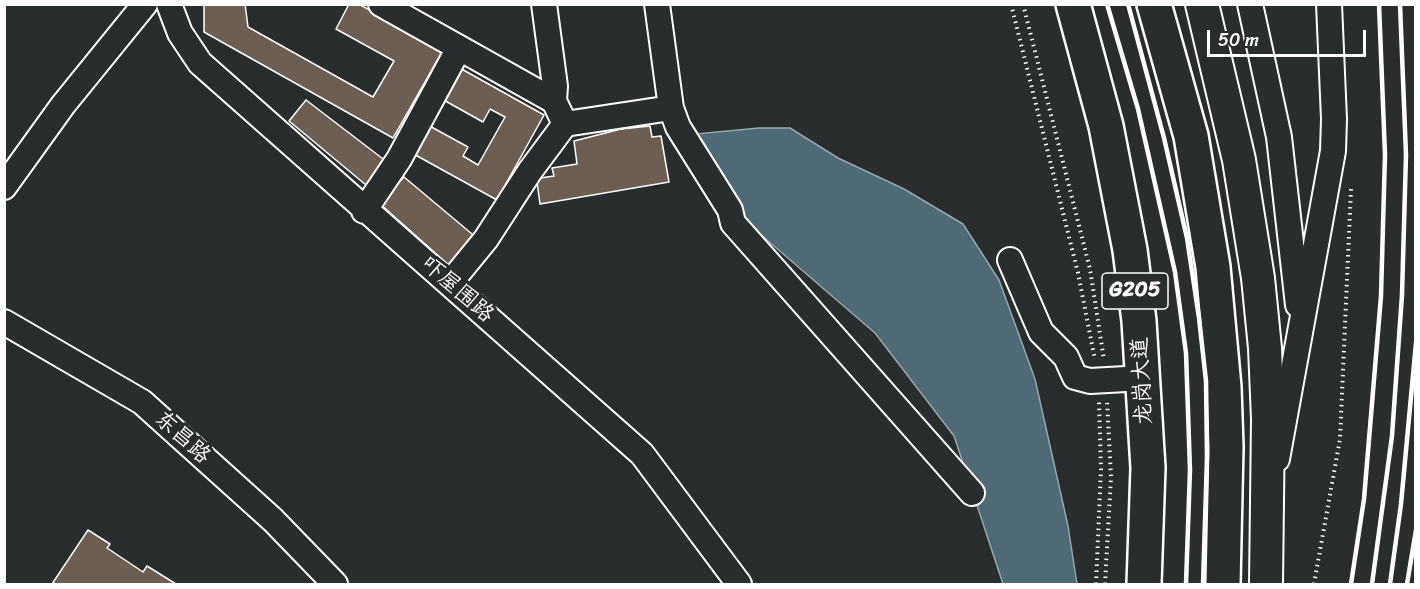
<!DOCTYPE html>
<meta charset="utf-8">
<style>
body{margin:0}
#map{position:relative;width:1420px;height:589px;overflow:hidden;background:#2a2d2e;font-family:Sriracha,sans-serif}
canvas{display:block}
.frame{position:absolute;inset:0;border:6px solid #fff;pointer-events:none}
.scale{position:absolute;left:1207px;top:30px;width:159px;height:27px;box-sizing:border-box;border:3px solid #fff;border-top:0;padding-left:8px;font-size:18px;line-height:21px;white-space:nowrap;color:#fff;-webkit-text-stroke:4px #2a2d2e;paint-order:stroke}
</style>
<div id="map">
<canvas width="1420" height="589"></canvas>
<div class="frame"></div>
<div class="scale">50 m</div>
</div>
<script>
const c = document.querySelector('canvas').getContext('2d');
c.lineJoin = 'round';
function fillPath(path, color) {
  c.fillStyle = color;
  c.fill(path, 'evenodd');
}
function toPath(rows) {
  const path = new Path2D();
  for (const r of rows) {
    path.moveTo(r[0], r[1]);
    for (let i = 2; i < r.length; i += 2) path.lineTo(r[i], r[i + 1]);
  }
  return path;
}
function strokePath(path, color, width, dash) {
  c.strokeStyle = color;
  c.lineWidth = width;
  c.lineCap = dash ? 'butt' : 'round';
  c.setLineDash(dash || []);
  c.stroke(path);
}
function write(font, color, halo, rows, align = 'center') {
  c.font = font + ' Sriracha,"LXGW WenKai TC",sans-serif';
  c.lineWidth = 6;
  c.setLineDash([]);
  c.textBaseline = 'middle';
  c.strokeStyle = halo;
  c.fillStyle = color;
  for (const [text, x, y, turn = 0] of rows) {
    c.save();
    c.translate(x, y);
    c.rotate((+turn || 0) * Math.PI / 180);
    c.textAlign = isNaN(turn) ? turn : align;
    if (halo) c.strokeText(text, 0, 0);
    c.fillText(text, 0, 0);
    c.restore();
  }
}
const water = toPath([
 [759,128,790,128,838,158,904,189,963,224,999,280,1035,379,1068,526,1077,584,1003,584,954,436,875,333,753,228,712,175,696,134,759,128]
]);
fillPath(water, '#506a75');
strokePath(water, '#96a6ac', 1.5);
const building = toPath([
 [204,4,245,4,248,27,373,97,394,61,336,29,349,4,359,4,442,52,393,138,204,32,204,4],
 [458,67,544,115,497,200,410,152,426,124,468,147,463,156,478,165,505,117,490,109,483,122,440,98,458,67],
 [306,100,387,162,366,185,289,121,306,100],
 [650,126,652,137,661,136,669,182,540,204,537,182,540,178,554,176,552,168,577,164,574,141,621,129,650,126],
 [404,177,478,239,452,268,379,203,404,177],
 [88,530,110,544,107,548,143,572,147,566,176,584,52,584,88,530]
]);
fillPath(building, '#6c5e52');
strokePath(building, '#fff', 1.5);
const minor = toPath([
 [169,4,180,33,200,63,642,454,739,584],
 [381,4,554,101],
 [544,4,555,86,554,101,565,124,671,108,678,127,730,210,733,223,972,493],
 [657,4,671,108],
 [1250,4,1279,137,1298,305],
 [4,187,63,105,145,4],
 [364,211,399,159,459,48],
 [1010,260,1041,332,1066,357,1075,377,1090,381,1144,378],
 [450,283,486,239,530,171,565,124],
 [4,322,142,402,273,520,335,584],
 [1277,459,1333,151,1334,119,1329,4]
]);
const major = toPath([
 [1202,4,1239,160,1258,278,1265,348,1268,419,1266,584]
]);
const highway = toPath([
 [1073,4,1106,126,1130,250,1139,321,1148,468,1144,584],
 [1154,4,1191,136,1213,267,1224,387,1226,447,1223,584]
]);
strokePath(minor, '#fff', 28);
strokePath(major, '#fff', 36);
strokePath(highway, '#fff', 38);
strokePath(toPath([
 [1011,4,1078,273,1095,360],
 [1023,4,1090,269,1104,360],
 [1096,584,1101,469,1099,402],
 [1105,584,1111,477,1107,401],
 [1314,584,1340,439,1351,189]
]), '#fff', 4, [1.5, 4.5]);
strokePath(minor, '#2a2d2e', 24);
strokePath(major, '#2a2d2e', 32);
strokePath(highway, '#2a2d2e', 33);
strokePath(toPath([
 [1107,4,1138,109,1175,272,1186,353,1190,470,1186,584],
 [1128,4,1164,138,1187,238,1199,318,1206,381,1207,457,1203,584],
 [1351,584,1364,499,1381,296,1385,155,1379,4],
 [1372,584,1392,436,1402,295,1406,155,1400,4],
 [1390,584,1401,504,1416,343],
 [1407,584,1416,530]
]), '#fff', 4.5);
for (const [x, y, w] of [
 [1135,291,66]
]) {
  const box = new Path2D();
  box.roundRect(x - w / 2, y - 18, w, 36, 4.5);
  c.fillStyle = '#2a2d2e';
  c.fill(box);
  strokePath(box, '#fff', 1.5);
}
write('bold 21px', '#fff', null, [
 ["G205",1135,291]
]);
write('22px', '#fff', '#2a2d2e', [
 ["吓屋围路",457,290,41],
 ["龙岗大道",1143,381,-93],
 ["东昌路",182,438,42]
]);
</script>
